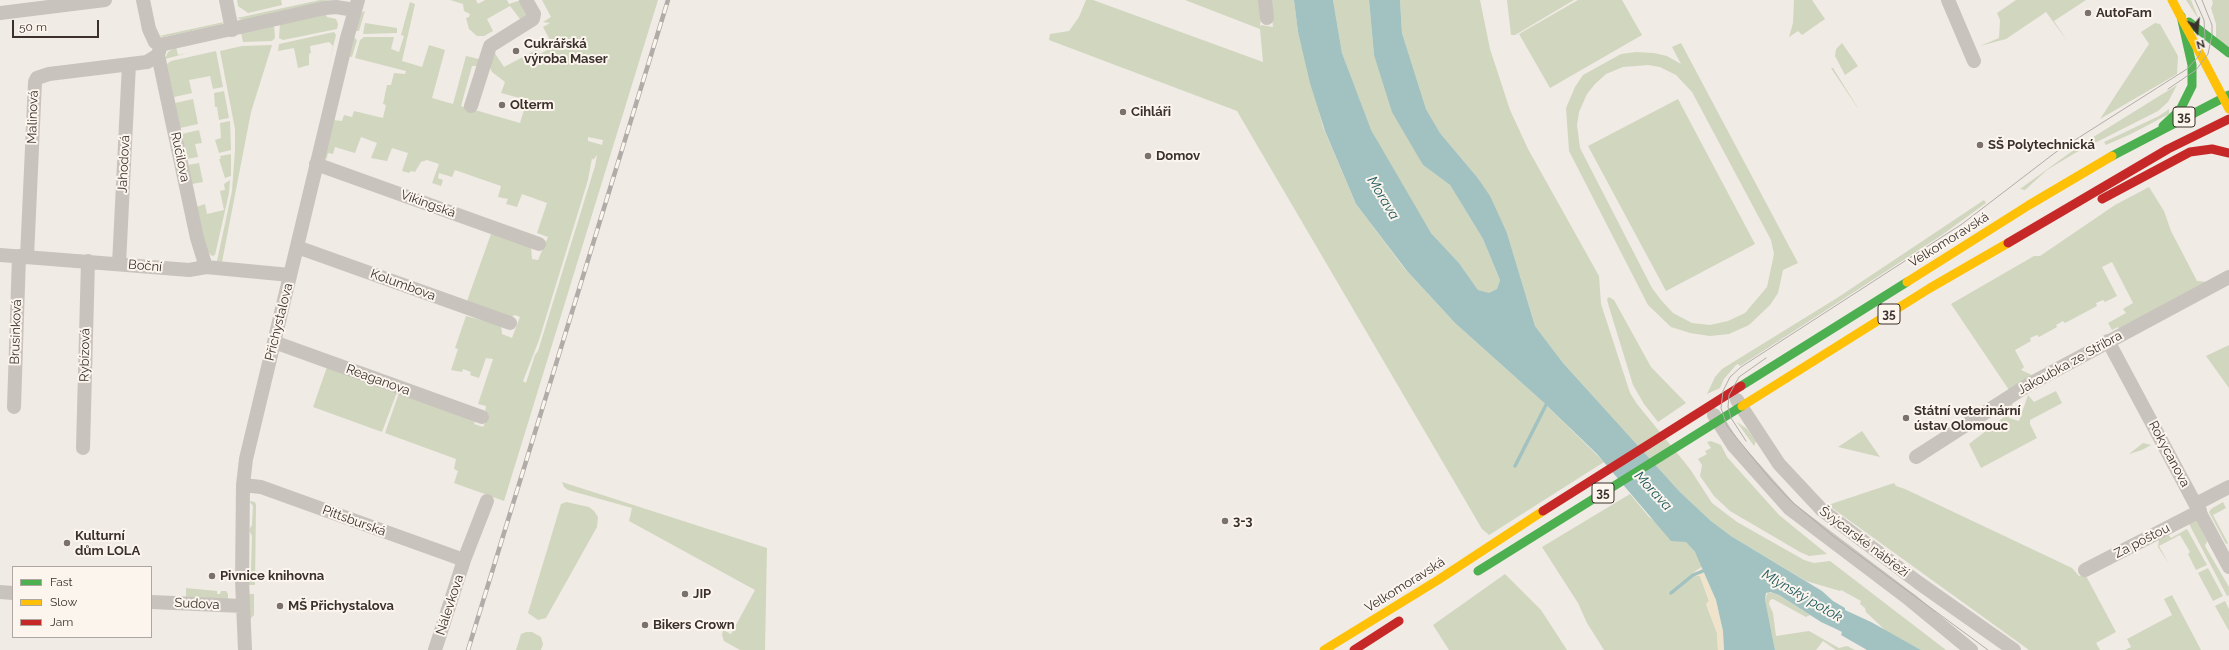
<!DOCTYPE html>
<meta charset="utf-8">
<style>
body{margin:0}
#map{position:relative;width:2229px;height:650px;overflow:hidden;background:#f0ebe5;font-family:Raleway,sans-serif}
canvas{display:block}
.legend{position:absolute;left:12px;top:566px;width:140px;height:72px;box-sizing:border-box;background:#fbf5ee;border:1px solid #aea6a0;margin:0;padding:5px 7px;list-style:none;font-size:12px;color:#3b302b}
.legend li{display:flex;align-items:center;gap:8px;height:20px}
.legend b{width:20px;border:1px solid #aea6a0}
.north{position:absolute;left:2177px;top:12px;width:40px;height:40px;-webkit-text-stroke:3px #fbf5ee;paint-order:stroke;rotate:164deg;font-size:11px;font-weight:700;line-height:16px;text-align:center;color:#3b302b}
.north::after{content:'';display:block;margin:auto;width:14px;height:18px;background:#3b302b;clip-path:polygon(50% 0,100% 100%,50% 72%,0 100%)}
.scale{position:absolute;left:12px;top:20px;width:87px;height:18px;box-sizing:border-box;border:2px solid #3b302b;border-top:0;padding-left:5px;font-size:12px;line-height:14px;white-space:nowrap;color:#3b302b;-webkit-text-stroke:3px #fbf5ee;paint-order:stroke}
</style>
<div id="map">
<canvas width="2229" height="650"></canvas>
<ul class="legend">
<li><b style="height:5px;background:#4caf50"></b>Fast</li>
<li><b style="height:5px;background:#ffc107"></b>Slow</li>
<li><b style="height:5px;background:#c62828"></b>Jam</li>
</ul>
<div class="north">N</div>
<div class="scale">50 m</div>
</div>
<script>
const c = document.querySelector('canvas').getContext('2d');
c.lineJoin = 'round';
function fillPath(path, color) {
  c.fillStyle = color;
  c.fill(path, 'evenodd');
}
function toPath(rows) {
  const path = new Path2D();
  for (const r of rows) {
    path.moveTo(r[0], r[1]);
    for (let i = 2; i < r.length; i += 2) path.lineTo(r[i], r[i + 1]);
  }
  return path;
}
function strokePath(path, color, width, dash) {
  c.strokeStyle = color;
  c.lineWidth = width;
  c.lineCap = dash ? 'butt' : 'round';
  c.setLineDash(dash || []);
  c.stroke(path);
}
function write(font, color, halo, rows, align = 'center') {
  c.font = font + ' Raleway,sans-serif';
  c.lineWidth = 4;
  c.setLineDash([]);
  c.textBaseline = 'middle';
  c.strokeStyle = halo;
  c.fillStyle = color;
  for (const [text, x, y, turn = 0] of rows) {
    c.save();
    c.translate(x, y);
    c.rotate((+turn || 0) * Math.PI / 180);
    c.textAlign = isNaN(turn) ? turn : align;
    if (halo) c.strokeText(text, 0, 0);
    c.fillText(text, 0, 0);
    c.restore();
  }
}
fillPath(toPath([
 [237,0,281,0,282,5,248,13,238,6],
 [320,0,342,1,242,20,237,18],
 [450,0,476,0,478,4,485,0,507,0,509,4,521,0,528,13,522,20,520,19,510,6,487,19,493,31,484,36,477,36,469,29,466,18,469,17,470,14,464,11,463,4],
 [542,0,658,0,504,501,454,483,458,471,454,469,456,459,385,433,399,393,476,418,474,424,483,427,489,415,485,413,486,406,478,404,493,359,486,358,479,378,470,375,471,372,463,369,462,372,451,370,458,349,455,348,466,316,501,325,502,334,512,338,520,317,515,315,509,318,467,301,491,234,494,233,531,246,532,259,538,260,548,237,537,233,547,203,522,194,517,207,506,204,508,199,498,197,501,186,455,170,452,177,439,173,438,178,443,180,441,186,432,183,439,164,427,160,421,162,415,172,411,171,409,173,402,171,408,153,392,148,387,161,371,158,377,143,361,137,355,153,335,147,333,154,328,153,326,161,325,157,333,120,342,121,344,115,352,117,354,111,383,118,386,105,383,104,387,85,391,85,394,73,405,74,406,71,355,58,360,40,364,37,394,37,391,49,399,52,404,36,401,35,410,2,415,4,402,61,422,67,429,45,445,50,432,98,453,104,466,56,483,60,479,66,472,66,461,106,520,123,527,100,501,93,505,82,492,72,489,65,494,52,504,67,536,50,540,54,547,50,551,42,543,27,550,23,543,22,551,17],
 [588,137,603,140,602,145,588,141],
 [597,155,595,166,538,351,535,355,526,383,523,381,539,340,588,180,592,158,593,160],
 [1086,0,1093,0,1263,62,1260,29,1185,0,1260,0,1262,10,1260,27,1261,25,1273,27,1270,0,1294,0,1298,32,1323,127,1356,204,1404,268,1455,323,1542,401,1604,462,1489,535,1482,529,1237,111,1049,40,1050,34,1069,31,1079,17],
 [1333,0,1369,0,1374,55,1423,165,1450,185,1483,239,1500,280,1497,289,1488,294,1478,290,1459,263,1431,233,1391,168,1370,130,1342,53],
 [1400,0,1480,0,1490,49,1510,110,1528,149,1599,276,1601,304,1630,393,1637,404,1690,469,1712,503,1737,522,1804,560,1814,563,1830,561,1946,650,1921,650,1886,631,1866,612,1865,608,1860,604,1861,601,1841,590,1840,591,1806,581,1731,536,1711,521,1680,492,1563,363,1535,326,1507,233,1477,177,1440,133,1426,109,1402,33],
 [1507,0,1574,0,1515,35,1511,35],
 [1578,0,1622,0,1642,35,1550,88,1519,34],
 [1794,0,1812,0,1825,19,1802,35,1798,31,1789,37,1793,23],
 [2016,0,2086,0,2054,21,2068,42,2046,12,2006,39,1980,46,1999,38,2000,20,1997,13],
 [2186,0,2191,0,2199,20],
 [2212,0,2229,0,2229,47,2216,39,2216,24,2211,8,2213,3],
 [365,11,359,31,354,31,360,13],
 [326,14,327,17,336,19,338,24,337,29,283,40,279,38,280,24],
 [224,22,222,24,164,37,159,36],
 [365,23,397,28,397,33,363,34],
 [2155,23,2160,24,2178,56,2177,74,2100,119,2149,44,2141,32],
 [274,25,275,38,272,41,243,42,241,33],
 [334,32,336,35,328,68,333,46,329,42,310,46,311,53,309,54,309,65,298,68,294,48,278,51,279,44],
 [353,36,357,40,352,57,348,56],
 [1681,43,1798,263,1783,270,1778,293,1770,305,1749,325,1729,334,1710,336,1690,333,1671,327,1648,305,1569,151,1566,108,1575,87,1583,75,1621,54,1636,52,1654,53,1667,56,1681,64,1672,47],
 [1648,65,1660,67,1676,75,1692,92,1771,240,1774,254,1767,287,1745,313,1728,321,1710,325,1692,323,1673,313,1661,300,1652,288,1580,148,1577,125,1579,112,1587,94,1595,84,1606,74,1623,67],
 [1842,43,1858,66,1845,75,1835,56,1836,49],
 [272,45,251,112,222,262,217,261,232,191,235,150,235,129,220,51,242,46],
 [176,47,178,55,188,53,165,59,168,52],
 [216,51,223,87,213,89,210,76,189,80,192,93,174,97,167,64,171,61],
 [1831,68,1833,68,1858,108,1857,107],
 [2177,85,2168,102,2158,111,2075,153,2047,170,2025,190,2020,189,2082,144],
 [224,91,229,118,219,120,217,107,215,107,214,93],
 [193,99,198,124,180,128,175,103],
 [1678,99,1755,244,1666,291,1588,146],
 [2169,109,2169,114,2131,134,2106,145,2104,142,2159,116],
 [230,121,231,150,219,153,215,140,221,138,220,123],
 [199,130,202,143,195,144,198,157,187,159,182,134],
 [231,154,231,176,225,178,219,159,221,159,220,156],
 [199,163,203,182,192,184,188,165],
 [230,180,229,193,215,255,212,256,206,250,196,207,205,204,207,214,224,210,220,191,225,190,224,184],
 [2149,187,2164,211,2171,231,2197,281,2210,282,2120,330,2118,327,2112,330,2108,323,2126,313,2123,309,2133,303,2112,262,2102,267,2117,296,2105,302,2103,300,2096,303,2097,306,2065,323,2063,321,2056,325,2057,327,2039,337,2037,335,2030,338,2031,341,2015,350,2024,367,2021,370,2034,376,2009,390,1951,304,2034,256,2040,256,2115,205],
 [1984,200,1986,203,1942,235,1740,366,1738,364,1736,365,1724,379,1720,388,1707,394,1715,377,1722,369,1837,298],
 [1609,297,1614,300,1651,367,1686,403,1658,422,1644,404,1633,385,1609,307,1607,299],
 [2229,345,2229,388,2206,356],
 [327,367,397,392,382,432,313,407],
 [2056,391,2062,403,2030,420,2030,424,2037,438,1981,468,1969,444,2004,417,2000,410,2013,402,2009,418,2019,421,2028,395,2034,402],
 [1737,422,1747,429,1756,441,1754,446],
 [1862,431,1880,457,1838,447],
 [1711,441,1721,445,1727,457,1779,515,1827,554,1809,556,1800,552,1730,511,1714,496,1700,476,1702,465,1698,459,1707,454,1705,451,1711,448,1707,442],
 [2143,443,2151,445,2142,450,2129,454],
 [562,482,767,548,765,650,740,650,724,641,722,635,723,630,731,634,755,590,629,521,632,508,568,490,564,487],
 [1894,483,1896,486,1905,489,2072,568,2079,576,2085,574,2116,632,2096,643,2100,650,2029,650,1828,505],
 [1630,494,1649,517,1686,542,1695,552,1703,566,1694,572,1700,576,1709,601,1706,604,1717,633,1718,650,1604,650,1587,623,1578,603,1542,547],
 [249,501,255,502,256,505,255,585,248,585,248,574,251,571,252,536,249,530,252,525,253,506],
 [566,502,589,507,594,511,598,517,597,527,546,618,538,620,528,613,561,504],
 [2223,502,2226,508,2213,515,2228,543,2226,544,2209,512,2211,509],
 [2197,521,2207,541,2205,546,2229,587,2229,595,2227,596,2188,522],
 [2187,529,2207,565,2196,570,2188,554,2190,552,2180,535,2159,546,2169,564,2158,547,2159,539,2167,533,2171,538],
 [2208,568,2223,596,2213,601,2198,573],
 [1505,574,1541,610,1567,650,1449,650,1433,625],
 [186,588,217,591,217,594,220,594,221,591,226,591,228,594,228,600,186,598],
 [1768,592,1779,595,1810,615,1806,617,1773,599,1770,600,1769,604,1773,613,1776,636,1809,631,1839,648,1847,646,1855,650,1836,650,1823,641,1816,650,1775,650,1765,599],
 [247,594,254,594,254,615,249,620],
 [2172,595,2201,650,2125,650,2131,647,2127,639,2172,615,2164,599],
 [2225,601,2229,609,2229,631,2215,606],
 [526,632,532,632,541,637,543,644,541,650,516,650,521,634]
]), '#d1d6bf');
fillPath(toPath([
 [1703,566,1716,600,1723,631,1724,650,1718,650,1717,633,1706,604,1709,601,1700,576,1696,576,1693,572,1698,571]
]), '#efe3cc');
fillPath(toPath([
 [1294,0,1333,0,1342,53,1371,130,1431,233,1459,263,1478,290,1489,293,1497,289,1500,280,1483,239,1450,185,1423,165,1392,112,1374,55,1369,0,1400,0,1402,33,1426,109,1440,133,1477,177,1490,196,1507,233,1535,326,1563,363,1680,492,1711,521,1731,536,1822,591,1833,601,1845,608,1845,610,1871,622,1921,650,1867,650,1841,635,1842,632,1834,628,1821,622,1779,595,1770,592,1766,593,1765,599,1775,650,1724,650,1723,631,1716,600,1695,552,1686,542,1671,541,1597,454,1542,401,1455,323,1407,271,1356,204,1325,131,1310,83,1298,32]
]), '#a1c2c1');
strokePath(toPath([
 [1515,466,1546,405],
 [1671,593,1693,575,1708,569]
]), '#a1c2c1', 3.5);
strokePath(toPath([
 [143,0,149,29,155,42,160,45,325,8,336,7,355,10],
 [226,0,232,30],
 [1265,0,1267,18],
 [1948,0,1974,61],
 [0,13,105,0],
 [160,48,158,55,197,238,206,267],
 [471,106,490,46,533,19,534,14,526,0],
 [316,164,539,244],
 [297,247,510,323],
 [0,255,189,270,206,267,290,275],
 [27,257,35,82,37,78,49,74,147,62,158,55],
 [119,264,129,64],
 [2108,341,2229,567],
 [274,342,482,417],
 [1737,400,1779,464,1822,510,1919,583,2014,650],
 [14,407,19,256],
 [1714,415,1733,445,1790,509,1909,599,1971,650],
 [83,448,88,261],
 [1916,457,2028,385,2229,277],
 [243,485,261,487,464,560],
 [2196,504,2229,487],
 [2085,570,2200,511],
 [0,592,13,593],
 [151,602,242,606],
 [245,650,242,580,243,485,246,459,347,38,358,0],
 [435,650,464,560,487,501]
]), '#c9c3be', 14);
strokePath(toPath([
 [2189,22,2229,53],
 [2163,126,2180,110,2192,86,2192,65,2181,16],
 [2112,156,2229,95],
 [1741,386,1907,282],
 [1478,571,1742,406]
]), '#4caf50', 9);
strokePath(toPath([
 [2172,0,2229,109],
 [1907,282,2029,205,2112,156],
 [1742,406,1930,288,2008,243],
 [1324,650,1438,580,1543,511]
]), '#ffc107', 9);
strokePath(toPath([
 [2102,199,2190,152,2212,149,2229,153],
 [2008,243,2168,149,2229,119],
 [1543,511,1741,386],
 [1354,650,1399,621]
]), '#c62828', 9);
strokePath(toPath([
 [2168,89,2196,70,2208,54,2212,35,2212,25,2202,0],
 [1746,441,1731,418,1728,407,1729,395,1739,377,1766,358],
 [1988,650,1833,536,1790,500,1771,480,1727,426,1721,408,1723,391,1730,377,1741,367,1962,224,2056,152,2187,69,2199,56,2205,39,2204,20,2195,0]
]), '#b1aca8', 1);
const rail = toPath([
 [468,650,668,0]
]);
strokePath(rail, '#b1aca8', 4.5);
strokePath(rail, '#fbf5ee', 3, [9]);
for (const [x, y, r, color] of [
 [2088,13,4,"#7a716c"],
 [516,51,4,"#7a716c"],
 [502,105,4,"#7a716c"],
 [1123,112,4,"#7a716c"],
 [1980,145,4,"#7a716c"],
 [1148,156,4,"#7a716c"],
 [1906,418,4,"#7a716c"],
 [1225,521,4,"#7a716c"],
 [67,543,4,"#7a716c"],
 [212,576,4,"#7a716c"],
 [685,594,4,"#7a716c"],
 [280,606,4,"#7a716c"],
 [645,625,4,"#7a716c"]
]) {
  const dot = new Path2D();
  dot.arc(x, y, r, 0, 2 * Math.PI);
  c.fillStyle = color;
  c.fill(dot);
  strokePath(dot, '#fbf5ee', 1.5);
}
for (const [x, y, w] of [
 [2184,117,22],
 [1889,314,22],
 [1603,493,22]
]) {
  const box = new Path2D();
  box.roundRect(x - w / 2, y - 10, w, 20, 3);
  c.fillStyle = '#fbf5ee';
  c.fill(box);
  strokePath(box, '#3b302b', 1);
}
write('bold 12px', '#3b302b', null, [
 ["35",2184,117],
 ["35",1889,314],
 ["35",1603,493]
]);
write('bold 13px', '#3b302b', '#fbf5ee', [
 ["AutoFam",2096,13],
 ["Cukrářská",524,44],
 ["výroba Maser",524,59],
 ["Olterm",510,105],
 ["Cihláři",1131,112],
 ["SŠ Polytechnická",1988,145],
 ["Domov",1156,156],
 ["Státní veterinární",1914,411],
 ["ústav Olomouc",1914,426],
 ["3-3",1233,521],
 ["Kulturní",75,536],
 ["dům LOLA",75,551],
 ["Pivnice knihovna",220,576],
 ["JIP",693,594],
 ["MŠ Přichystalova",288,606],
 ["Bikers Crown",653,625]
], 'left');
write('13px', '#3b302b', '#fbf5ee', [
 ["Malinová",33,117,-88],
 ["Ručilova",180,157,78],
 ["Jahodová",124,164,-87],
 ["Vikingská",428,204,20],
 ["Velkomoravská",1949,240,-32],
 ["Boční",145,266,5],
 ["Kolumbova",403,285,20],
 ["Přichystalova",279,322,-76],
 ["Brusinková",16,332,-88],
 ["Rybízová",85,355,-89],
 ["Jakoubka ze Stříbra",2070,363,-29],
 ["Reaganova",378,380,20],
 ["Rokycanova",2169,454,62],
 ["Pittsburská",354,521,20],
 ["Za poštou",2142,541,-27],
 ["Švýcarské nábřeží",1864,542,37],
 ["Velkomoravská",1405,585,-32],
 ["Sudova",197,604,3],
 ["Nálevkova",450,605,-72]
]);
write('italic 14px', '#1f5a5e', '#fbf5ee', [
 ["Morava",1383,198,59],
 ["Morava",1653,491,47],
 ["Mlýnský potok",1802,596,30]
]);
</script>
